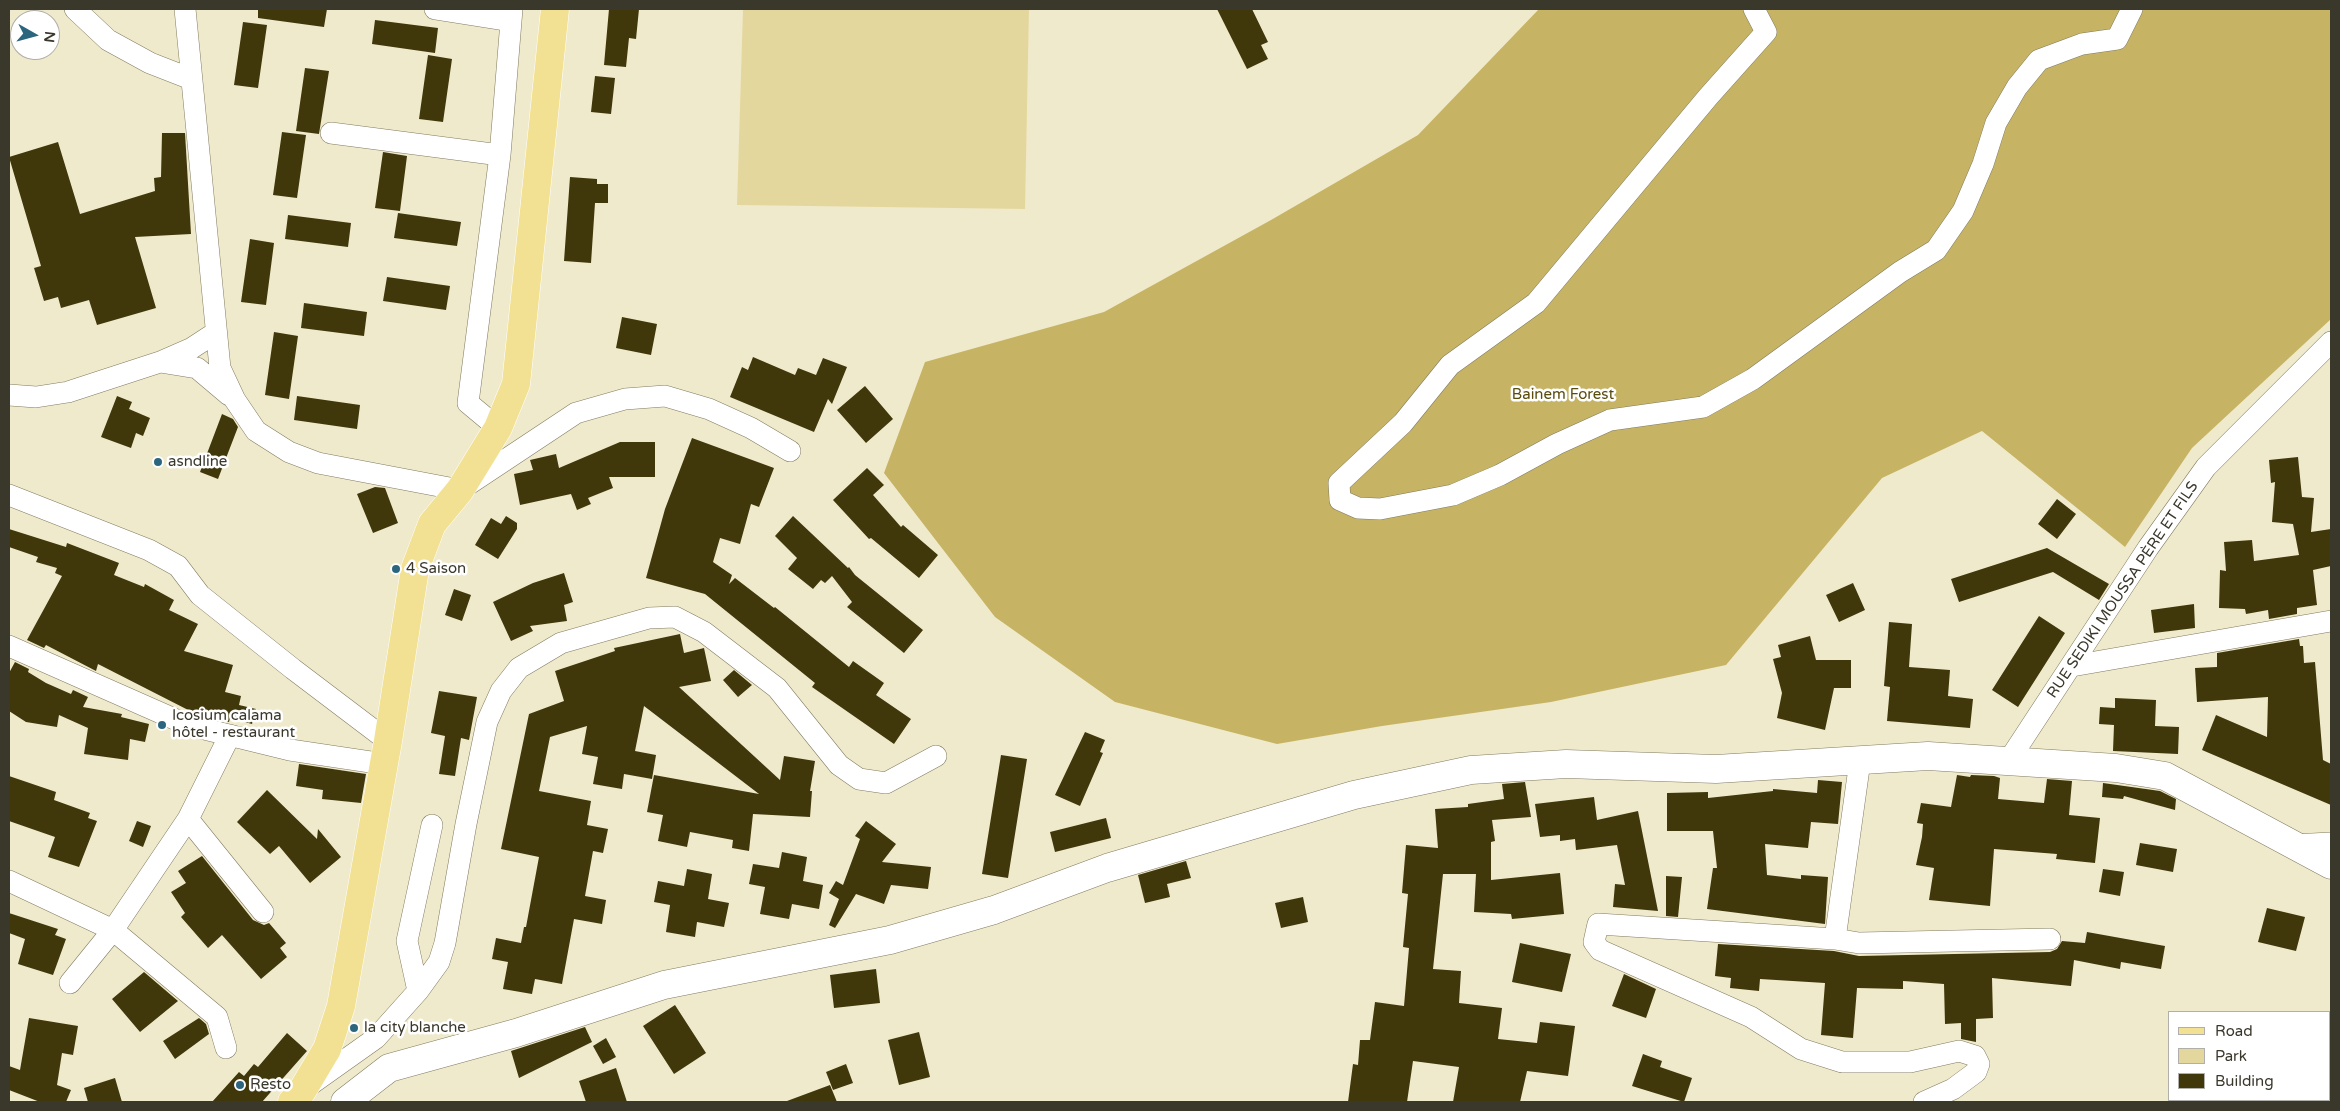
<!DOCTYPE html>
<meta charset="utf-8">
<style>
body{margin:0}
#map{position:relative;width:2340px;height:1111px;overflow:hidden;background:#f0eacc;font-family:"Varela Round",sans-serif}
canvas{display:block}
.frame{position:absolute;inset:0;border:10px solid #3a372b;pointer-events:none}
.legend{position:absolute;left:2168px;top:1011px;width:162px;height:90px;box-sizing:border-box;background:#fff;border:1px solid #b0afaa;margin:0;padding:6px 9px;list-style:none;font-size:15px;color:#3a372b}
.legend li{display:flex;align-items:center;gap:10px;height:25px}
.legend b{width:25px;border:1px solid #b0afaa}
.north{position:absolute;left:10px;top:10px;width:50px;height:50px;box-sizing:border-box;background:#fff;border:1px solid #b0afaa;border-radius:50%;rotate:97deg;font-size:14px;font-weight:700;line-height:20px;text-align:center;color:#3a372b}
.north::after{content:'';display:block;margin:auto;width:18px;height:22px;background:#2b667e;clip-path:polygon(50% 0,100% 100%,50% 72%,0 100%)}
</style>
<div id="map">
<canvas width="2340" height="1111"></canvas>
<div class="frame"></div>
<ul class="legend">
<li><b style="height:6px;background:#f2e192"></b>Road</li>
<li><b style="height:14px;background:#e4d79d"></b>Park</li>
<li><b style="height:14px;background:#40370a"></b>Building</li>
</ul>
<div class="north">N</div>
</div>
<script>
const c = document.querySelector('canvas').getContext('2d');
c.lineJoin = 'round';
function fillPath(path, color) {
  c.fillStyle = color;
  c.fill(path, 'evenodd');
}
function toPath(rows) {
  const path = new Path2D();
  for (const r of rows) {
    path.moveTo(r[0], r[1]);
    for (let i = 2; i < r.length; i += 2) path.lineTo(r[i], r[i + 1]);
  }
  return path;
}
function strokePath(path, color, width, dash) {
  c.strokeStyle = color;
  c.lineWidth = width;
  c.lineCap = dash ? 'butt' : 'round';
  c.setLineDash(dash || []);
  c.stroke(path);
}
function write(font, color, halo, rows, align = 'center') {
  c.font = font + ' "Varela Round",sans-serif';
  c.lineWidth = 5;
  c.setLineDash([]);
  c.textBaseline = 'middle';
  c.strokeStyle = halo;
  c.fillStyle = color;
  for (const [text, x, y, turn = 0] of rows) {
    c.save();
    c.translate(x, y);
    c.rotate((+turn || 0) * Math.PI / 180);
    c.textAlign = isNaN(turn) ? turn : align;
    if (halo) c.strokeText(text, 0, 0);
    c.fillText(text, 0, 0);
    c.restore();
  }
}
fillPath(toPath([
 [743,9,1029,9,1025,209,737,205]
]), '#e4d79d');
fillPath(toPath([
 [1539,9,2331,9,2331,319,2192,448,2125,547,1982,431,1882,478,1726,665,1551,702,1382,726,1277,744,1115,702,995,617,884,473,925,362,1104,312,1271,220,1418,135]
]), '#c6b464');
fillPath(toPath([
 [258,9,327,9,324,27,258,18],
 [609,9,639,9,636,39,629,38,626,67,604,65],
 [1217,9,1252,9,1268,42,1261,45,1268,59,1247,69],
 [375,20,438,28,435,53,372,44],
 [243,22,267,25,258,88,234,85],
 [428,55,452,59,443,122,419,119],
 [305,68,329,71,319,134,296,131],
 [595,76,615,78,611,114,591,112],
 [282,132,306,135,297,198,273,195],
 [162,133,185,133,191,234,135,237,156,308,97,325,89,300,61,308,58,297,44,301,34,268,41,266,9,157,58,142,80,214,155,191,154,178,161,177],
 [383,152,407,156,400,211,375,208],
 [570,177,597,179,597,184,608,184,608,203,595,203,591,263,564,261],
 [398,213,461,222,457,246,394,238],
 [288,215,351,223,348,247,285,239],
 [250,239,274,243,266,305,241,302],
 [387,277,450,286,446,310,383,301],
 [304,303,367,312,364,336,301,328],
 [622,317,657,324,651,355,616,348],
 [274,332,298,336,289,399,265,395],
 [753,357,795,375,798,368,816,375,823,358,847,367,832,404,828,399,814,432,730,397,742,367,748,370],
 [865,386,893,419,866,443,837,410],
 [117,396,132,402,129,409,150,418,143,436,136,433,131,448,101,437],
 [297,396,360,405,357,429,294,420],
 [222,414,233,419,238,427,218,479,200,472],
 [692,438,774,468,759,507,751,504,740,544,720,538,713,562,732,575,729,584,735,578,774,608,775,607,849,667,853,661,884,683,876,695,911,719,894,744,812,687,815,683,705,594,646,578,665,509],
 [620,442,655,442,655,477,609,477,613,488,588,498,591,504,577,510,571,494,520,505,514,474,533,470,530,460,556,454,559,468],
 [2298,457,2302,497,2314,498,2311,532,2331,529,2331,566,2313,570,2317,605,2297,608,2297,614,2269,619,2268,610,2246,614,2245,609,2219,608,2220,570,2226,571,2224,542,2252,540,2254,561,2299,555,2293,524,2272,522,2275,482,2271,483,2269,460],
 [867,468,884,485,873,495,901,527,903,525,938,555,919,578,871,538,869,539,833,500],
 [375,487,385,488,398,523,373,533,357,494],
 [2057,499,2076,514,2057,539,2038,524],
 [506,516,517,523,517,529,498,559,475,545,491,518,501,524],
 [793,516,848,568,849,567,855,575,923,630,904,653,847,607,852,602,832,576,825,583,821,580,813,589,788,569,797,558,775,536],
 [9,529,66,547,67,543,119,563,114,575,144,587,145,584,174,600,169,610,198,624,184,651,233,665,225,692,241,696,239,705,256,709,252,724,230,718,229,722,196,714,98,664,96,671,46,645,44,648,27,640,62,576,55,573,57,568,36,562,38,557,9,547],
 [2047,548,2109,584,2099,600,2053,572,1959,602,1951,579],
 [564,573,573,602,564,605,567,621,530,626,533,631,511,641,493,602,533,583],
 [1853,583,1865,610,1839,622,1826,595],
 [454,589,471,595,462,621,445,615],
 [2194,604,2195,628,2154,633,2151,610],
 [2039,616,2065,633,2018,707,1992,690],
 [1889,622,1912,624,1909,667,1950,670,1948,696,1973,699,1970,728,1887,721,1890,687,1884,686],
 [680,634,684,653,704,648,711,681,679,687,780,780,784,756,815,761,810,791,812,791,810,817,753,814,749,851,732,848,733,840,690,832,687,847,658,841,663,815,647,812,654,775,759,794,644,706,635,751,656,755,652,779,624,774,622,789,593,784,598,757,582,754,587,726,550,737,539,791,591,801,587,825,608,829,603,853,593,851,585,896,606,900,602,924,574,919,562,984,535,979,532,994,503,989,508,962,492,959,496,938,521,943,524,927,526,927,539,857,501,849,529,714,564,701,555,671,615,651,614,648],
 [1810,636,1816,660,1851,660,1851,688,1834,688,1825,730,1777,718,1782,693,1773,659,1781,657,1778,645],
 [2299,639,2300,646,2303,646,2304,663,2315,662,2323,760,2331,764,2331,805,2202,750,2216,715,2267,737,2268,697,2197,702,2195,668,2217,667,2217,653],
 [15,662,29,669,28,672,46,683,71,694,73,690,88,697,83,707,122,714,121,717,149,724,145,742,130,739,128,760,84,754,88,728,59,715,57,727,26,722,9,711,9,673],
 [734,670,752,685,738,697,723,680],
 [439,691,477,697,469,740,461,738,455,776,439,774,445,736,431,733],
 [2115,698,2156,700,2155,726,2179,727,2178,754,2113,751,2114,725,2099,724,2100,707,2115,708],
 [1085,732,1105,740,1100,752,1103,753,1080,806,1055,795],
 [1001,755,1027,759,1008,878,982,874],
 [299,764,366,774,361,803,322,799,323,790,296,786],
 [1957,775,1970,777,1971,775,1994,776,2000,778,1998,799,2044,803,2047,779,2072,781,2069,815,2100,818,2095,863,2056,859,2057,854,1994,849,1990,906,1929,900,1934,868,1916,865,1922,837,1923,824,1917,823,1921,803,1951,807],
 [9,776,56,792,54,800,90,813,88,818,97,821,79,867,48,857,55,837,9,821],
 [1818,780,1842,782,1838,824,1811,822,1808,848,1765,844,1767,875,1801,879,1801,875,1828,877,1825,924,1707,909,1713,868,1717,868,1713,831,1667,831,1667,793,1708,792,1708,798,1773,791,1773,789,1817,793],
 [1525,782,1531,817,1492,820,1495,841,1491,842,1491,880,1560,873,1564,914,1512,919,1511,914,1474,912,1476,874,1443,874,1433,969,1461,971,1459,1003,1502,1008,1498,1039,1537,1043,1540,1022,1575,1026,1568,1076,1527,1071,1520,1102,1453,1102,1459,1067,1413,1061,1407,1102,1348,1102,1353,1064,1358,1065,1360,1040,1370,1040,1375,1002,1404,1006,1409,948,1403,947,1408,894,1402,893,1406,845,1438,848,1435,809,1468,807,1468,804,1504,799,1502,784],
 [2103,783,2160,791,2176,799,2175,810,2124,796,2123,799,2102,797],
 [267,790,317,839,318,829,341,857,310,883,279,846,270,854,237,822],
 [1594,797,1597,820,1638,811,1658,911,1613,907,1615,884,1625,885,1617,845,1576,850,1575,839,1560,841,1560,835,1540,837,1535,804],
 [1106,818,1111,838,1055,852,1050,832],
 [137,821,151,826,143,847,129,841],
 [866,821,896,844,882,862,931,867,928,889,891,885,884,904,856,894,835,928,829,925,839,899,829,893,836,881,843,885,860,839,855,836],
 [2140,843,2177,849,2173,872,2136,865],
 [782,852,807,857,803,881,823,885,819,909,792,904,789,919,760,914,765,887,749,884,753,864,779,868],
 [202,856,253,920,264,925,269,923,286,943,280,948,287,957,261,979,222,935,208,948,181,917,185,913,171,892,186,883,178,871],
 [1186,861,1191,878,1167,884,1170,897,1145,903,1138,875],
 [687,869,712,874,708,899,729,903,724,927,697,922,695,937,666,932,670,905,654,902,658,881,684,886],
 [2103,869,2124,872,2120,896,2099,892],
 [1666,876,1682,877,1678,917,1666,916],
 [1303,897,1308,922,1281,928,1275,903],
 [2267,908,2305,917,2296,951,2258,942],
 [9,913,58,929,55,935,66,939,53,975,18,964,25,939,9,933],
 [2087,932,2165,946,2161,969,2121,962,2120,969,2074,960,2071,986,1992,978,1993,1018,1976,1019,1976,1042,1961,1039,1961,1023,1945,1024,1944,984,1903,981,1903,989,1857,988,1853,1038,1821,1035,1825,983,1760,979,1759,991,1730,988,1731,978,1715,976,1718,944,1834,951,1859,956,2050,952,2057,949,2062,941,2085,943],
 [1520,943,1571,954,1562,992,1512,982],
 [876,969,880,1003,834,1008,830,975],
 [144,972,178,1001,140,1032,112,999],
 [1624,974,1656,989,1646,1018,1612,1006],
 [675,1005,706,1053,674,1074,643,1026],
 [29,1018,78,1026,73,1055,62,1053,57,1085,71,1090,66,1102,40,1102,9,1090,9,1066,20,1070],
 [199,1018,206,1024,209,1034,175,1059,163,1041],
 [585,1027,592,1042,519,1078,511,1051],
 [919,1032,930,1077,899,1085,888,1040],
 [287,1033,307,1051,262,1102,212,1102,239,1072,244,1076,254,1064,258,1067],
 [606,1038,616,1057,603,1064,593,1046],
 [1643,1054,1662,1061,1660,1067,1692,1078,1684,1102,1632,1086],
 [846,1064,853,1083,833,1090,826,1072],
 [616,1068,627,1102,586,1102,579,1081],
 [115,1078,122,1102,88,1102,84,1088],
 [830,1085,837,1102,788,1102,787,1101]
]), '#40370a');
const street = toPath([
 [75,9,108,40,150,63,191,79],
 [185,9,220,368,235,400,256,431,289,452,318,463,460,490,576,413,625,399,665,396,709,409,751,428,790,451],
 [435,9,511,21],
 [1754,9,1766,32,1708,97,1536,303,1450,365,1403,423,1339,483,1340,500,1358,508,1380,509,1453,495,1500,475,1557,444,1610,420,1703,407,1753,379,1900,272,1936,250,1963,211,1983,164,1996,123,2017,87,2039,60,2082,44,2117,39,2132,9],
 [331,133,500,155],
 [160,362,197,368,229,395],
 [9,395,36,397,68,392,160,362,192,348,215,333],
 [498,428,468,403,500,155,512,9],
 [9,495,149,550,178,566,200,595,293,669,388,741],
 [9,646,188,725,290,750,384,764],
 [2072,666,2331,621],
 [2009,760,2148,548,2206,467,2331,342],
 [188,819,263,912],
 [2292,845,2331,843],
 [9,881,113,930,217,1017,226,1048],
 [1835,939,1860,761],
 [70,983,113,930,188,819,230,735],
 [418,991,407,941,432,825],
 [307,1087,376,1038,418,991,439,962,445,943,466,824,487,722,501,691,519,668,561,643,649,618,675,617,704,632,777,688,839,765,859,779,886,783,936,756],
 [1924,1102,1953,1089,1976,1072,1979,1064,1975,1056,1959,1051,1910,1062,1842,1062,1801,1049,1751,1017,1600,950,1594,942,1598,924,1835,939,1859,943,2050,939]
]);
const secondary = toPath([
 [345,1102,389,1068,516,1033,664,985,890,940,994,910,1107,868,1354,795,1471,770,1566,764,1716,769,1928,756,2116,768,2165,776,2331,865]
]);
const primary = toPath([
 [292,1102,302,1091,327,1049,341,1006,388,741,415,569,432,524,460,490,498,428,516,384,555,9]
]);
strokePath(street, '#817b60', 22);
strokePath(secondary, '#817b60', 29);
strokePath(primary, '#fff', 29);
strokePath(street, '#fff', 21);
strokePath(secondary, '#fff', 28);
strokePath(primary, '#f2e192', 28);
for (const [x, y, r, color] of [
 [158,462,5,"#2b667e"],
 [396,569,5,"#2b667e"],
 [162,725,5,"#2b667e"],
 [354,1028,5,"#2b667e"],
 [240,1085,5,"#2b667e"]
]) {
  const dot = new Path2D();
  dot.arc(x, y, r, 0, 2 * Math.PI);
  c.fillStyle = color;
  c.fill(dot);
  strokePath(dot, '#fff', 2);
}
write('15px', '#594c0d', '#fff', [
 ["Bainem Forest",1563,395]
]);
write('15px', '#3a372b', '#fff', [
 ["asndline",168,462],
 ["4 Saison",406,569],
 ["Icosium calama",172,716],
 ["hôtel - restaurant",172,733],
 ["la city blanche",364,1028],
 ["Resto",250,1085]
], 'left');
write('15px', '#3a372b', '#fff', [
 ["RUE SEDIKI MOUSSA PÈRE ET FILS",2123,590,-56]
]);
</script>
